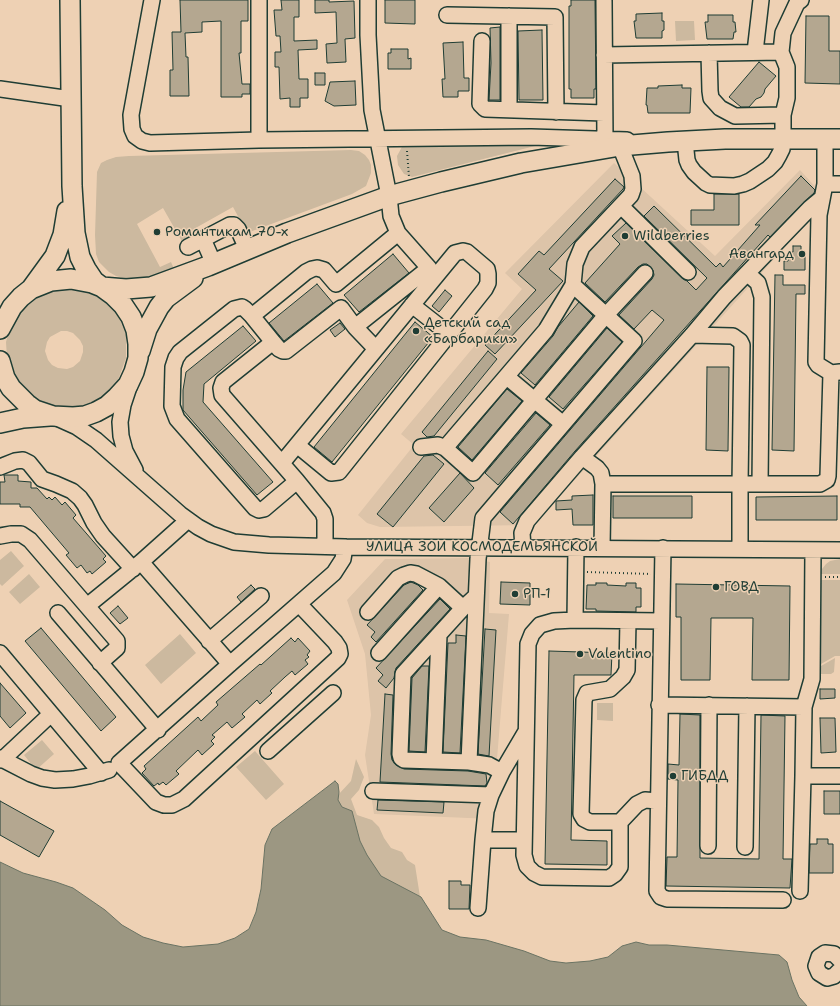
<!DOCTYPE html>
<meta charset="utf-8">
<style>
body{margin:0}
canvas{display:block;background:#eed1b4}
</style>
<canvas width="840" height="1006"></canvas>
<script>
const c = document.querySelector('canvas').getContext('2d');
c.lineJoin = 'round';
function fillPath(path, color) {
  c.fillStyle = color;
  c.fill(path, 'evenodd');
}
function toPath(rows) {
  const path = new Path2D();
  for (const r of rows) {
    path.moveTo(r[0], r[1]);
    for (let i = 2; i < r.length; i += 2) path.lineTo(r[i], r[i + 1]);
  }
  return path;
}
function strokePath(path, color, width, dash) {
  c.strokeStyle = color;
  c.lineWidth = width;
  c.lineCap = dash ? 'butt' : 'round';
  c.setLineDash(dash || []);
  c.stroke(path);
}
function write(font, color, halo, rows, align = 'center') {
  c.font = font + ' "Shantell Sans",sans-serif';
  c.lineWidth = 3;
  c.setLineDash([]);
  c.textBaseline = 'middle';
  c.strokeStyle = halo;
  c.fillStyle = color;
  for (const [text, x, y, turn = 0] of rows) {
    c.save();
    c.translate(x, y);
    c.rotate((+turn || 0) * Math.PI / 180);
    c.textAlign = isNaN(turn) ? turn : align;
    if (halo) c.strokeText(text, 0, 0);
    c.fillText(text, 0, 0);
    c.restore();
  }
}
fillPath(toPath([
 [614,163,715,256,800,170,820,192,811,218,534,525,380,527,367,523,358,515,414,445,401,434,522,289,505,273],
 [469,558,490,562,489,613,509,614,492,819,374,814,365,755,371,715,365,654,347,600,385,559]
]), '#ddc4a9');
fillPath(toPath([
 [675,21,694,21,695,40,676,41],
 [536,144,535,146,412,177,404,174,398,165,397,156,403,145],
 [351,150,359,151,365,155,369,160,371,165,371,173,366,186,352,194,247,233,233,207,192,230,196,238,184,245,163,208,137,224,160,267,171,262,174,269,151,279,127,279,116,276,109,272,99,262,96,254,95,235,97,172,101,163,107,160,116,157,129,156],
 [71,288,86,291,93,294,112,307,120,320,126,335,126,358,118,380,114,386,103,397,82,407,74,408,59,408,37,401,15,380,7,358,6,342,10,327,17,314,34,297,48,291],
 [61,331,67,331,73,333,80,340,83,346,83,352,80,361,73,367,67,369,58,368,52,365,48,360,45,351,47,342,50,337],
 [11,551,24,566,2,586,0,584,0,560],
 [840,559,840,574,821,574,822,569,826,564,830,561],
 [29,574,40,587,20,604,9,592],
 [821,580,840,580,840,656,835,656,821,664],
 [180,634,196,653,161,684,145,665],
 [835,658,834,672,831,674,820,674,821,666],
 [597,703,613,703,613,721,597,720],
 [42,740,54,754,36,770,24,755],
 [255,751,284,784,266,800,236,767],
 [356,759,364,777,359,790,351,799,357,815,372,820,379,827,384,838,391,848,402,852,407,860,415,865,421,903,374,889,337,820,338,795,351,781]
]), '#ccb99f');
const water = toPath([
 [335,781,338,784,339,792,338,800,342,807,352,811,360,841,367,855,381,876,421,897,442,930,460,937,486,940,524,951,550,961,566,963,590,961,608,957,622,946,636,942,649,945,667,945,779,955,787,962,792,980,799,997,807,1006,0,1006,0,862,23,873,56,882,73,888,105,910,122,925,143,937,163,943,183,947,218,944,235,938,249,929,256,912,261,889,265,845,272,829,335,781]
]);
fillPath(water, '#9c9782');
strokePath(water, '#6a7363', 1);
const building = toPath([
 [180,0,248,0,248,21,241,21,241,53,239,53,242,84,250,84,250,94,242,94,242,97,221,97,221,21,202,22,202,32,185,33,186,57,188,57,189,96,170,96,170,70,173,70,172,32,181,32,180,0],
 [281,0,299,0,299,17,294,17,294,41,317,40,317,49,298,50,299,79,308,79,308,98,300,98,300,107,290,107,290,98,280,99,279,67,275,67,275,52,281,52,280,36,276,36,274,10,282,10,281,0],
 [315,0,329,0,329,2,354,1,355,38,345,39,346,62,327,63,326,44,337,43,336,12,315,13,315,0],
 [385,0,415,0,415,24,385,23,385,0],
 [571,0,595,0,596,89,594,89,594,98,571,98,571,89,569,89,569,6,571,6,571,0],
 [662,13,662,21,664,21,664,30,662,31,662,38,636,38,634,21,636,21,636,14,662,13],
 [708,15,733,15,733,22,735,22,736,32,734,32,733,39,707,39,705,22,708,22,708,15],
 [806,16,829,16,829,51,840,51,840,84,805,83,806,16],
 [500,27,500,100,489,100,491,63,490,28,500,27],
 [542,30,543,100,519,100,518,31,542,30],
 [463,42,464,78,469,78,469,91,458,91,458,97,443,97,442,79,445,79,443,43,463,42],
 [391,49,408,49,408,59,411,58,411,69,388,69,388,53,391,53,391,49],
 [759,62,776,76,765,89,764,93,761,97,756,99,749,107,741,107,729,97,759,62],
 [315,73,325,73,325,85,315,85,315,73],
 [355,81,356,105,334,106,325,101,330,82,355,81],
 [682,85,682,88,691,88,690,113,648,113,647,105,646,105,647,88,658,88,658,86,682,85],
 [801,176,815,190,814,193,804,202,770,237,768,235,575,451,513,524,500,512,664,320,652,310,634,329,619,315,652,279,654,275,653,270,647,264,643,264,638,267,605,302,585,283,620,244,612,236,626,223,682,278,687,281,696,290,707,278,644,216,654,206,716,267,720,263,723,267,760,225,755,225,801,176],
 [615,179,624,187,623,189,549,269,563,281,495,354,485,345,536,290,518,274,539,251,544,255,615,179],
 [714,194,739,194,739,225,691,225,691,210,714,210,714,194],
 [793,246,801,246,801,252,805,253,805,270,784,270,784,261,788,261,789,252,793,252,793,246],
 [393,254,409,273,359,312,344,295,393,254],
 [775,275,783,275,783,285,805,285,805,294,796,294,794,451,772,450,775,275],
 [317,284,333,303,284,341,269,323,317,284],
 [445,290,452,296,439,312,432,306,445,290],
 [579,302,593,316,535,385,521,373,553,336,558,327,579,302],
 [415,322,433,337,332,462,314,447,415,322],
 [340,323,345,329,335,337,330,330,340,323],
 [243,326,256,341,204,384,203,402,273,482,257,495,183,410,183,390,186,372,243,326],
 [607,328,622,342,563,409,549,397,607,328],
 [488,351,497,359,434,436,427,437,422,432,488,351],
 [707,367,729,367,728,451,706,450,707,367],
 [507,389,522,401,472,460,458,447,507,389],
 [536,413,550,425,498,485,485,473,536,413],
 [433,455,444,464,393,527,377,514,424,456,433,455],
 [460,473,474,488,444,522,429,508,460,473],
 [4,475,18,475,18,481,31,482,31,488,37,488,47,499,49,497,52,500,55,497,62,505,65,502,76,515,73,518,106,556,103,559,106,562,92,574,90,571,87,573,81,565,77,568,66,555,69,553,30,507,20,507,20,504,0,504,0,482,5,482,4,475],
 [593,495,593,525,573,525,572,509,556,510,556,501,572,500,572,496,593,495],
 [613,496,692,496,692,518,613,518,613,496],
 [837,496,837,520,756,520,756,497,837,496],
 [411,582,418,585,423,590,376,642,371,637,375,632,367,625,404,585,411,582],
 [501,582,530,583,530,605,500,604,501,582],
 [596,583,607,583,607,585,626,586,626,583,636,583,636,588,641,588,641,607,636,607,636,612,596,611,596,609,586,609,587,585,596,585,596,583],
 [676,584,790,586,789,680,752,680,753,618,711,618,710,680,681,680,681,617,676,617,676,584],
 [251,585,255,589,241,602,237,597,251,585],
 [440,599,450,609,396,668,394,678,386,688,378,681,383,675,376,668,440,599],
 [118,606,128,618,120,624,110,613,118,606],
 [41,628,116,717,101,731,25,641,41,628],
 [485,629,496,630,489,756,478,754,485,629],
 [456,635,466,636,460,753,443,752,448,643,456,643,456,635],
 [291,638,295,642,298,638,310,651,307,655,309,657,305,660,308,664,295,675,292,671,285,677,270,691,272,693,260,704,257,700,242,714,245,717,232,728,227,722,212,735,215,737,211,741,214,744,202,755,198,750,176,771,179,774,166,785,163,782,159,785,158,783,154,786,142,773,146,769,144,766,198,717,201,721,218,705,216,702,260,664,261,665,291,638],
 [549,651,612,653,611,675,574,675,571,840,607,841,607,865,545,864,549,651],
 [422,666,429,666,425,752,409,751,412,678,422,666],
 [0,683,26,713,10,728,0,716,0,683],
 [820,689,835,689,835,698,820,699,820,689],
 [385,694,393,695,391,754,392,760,396,765,404,769,468,771,486,774,487,783,485,786,380,782,385,694],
 [680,714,700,715,700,858,759,859,761,715,785,716,783,859,792,859,790,888,666,886,667,857,677,857,678,780,668,779,668,764,679,765,680,714],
 [820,718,835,718,836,752,821,753,820,718],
 [824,791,840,791,840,814,824,814,824,791],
 [378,800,444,802,443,813,377,810,378,800],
 [0,801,54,831,39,857,0,835,0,801],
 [817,839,828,839,828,844,833,844,833,873,809,873,810,844,817,844,817,839],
 [449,881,461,881,461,885,470,885,469,909,449,909,449,881]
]);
fillPath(building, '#b4a790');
strokePath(building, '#1f3d34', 1);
const minor = toPath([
 [152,0,131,115,132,129,135,136,142,141,150,143,259,140,531,137,627,140],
 [604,1,605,139],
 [447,15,555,17,556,112],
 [509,16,509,110],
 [482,41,480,104,485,109,604,113],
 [755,52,761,0],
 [781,52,783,33,797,3,801,0],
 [709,53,710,91,711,98,720,108,735,116,783,115],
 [604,55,781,52,787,67,787,98,783,115,783,139,782,149,779,155,775,162,768,169,750,181,743,184,734,186,710,185,706,183,694,172,689,165,687,160,685,141],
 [0,89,71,99],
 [825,139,825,184,819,215,816,362,818,365,831,373],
 [259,140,259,0],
 [825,184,840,184],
 [621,206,688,272],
 [203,239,214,264],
 [188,247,230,225,234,225,238,229,247,249],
 [747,273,758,283,762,297,760,484],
 [412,305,449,334],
 [252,316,273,342],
 [507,377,563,424],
 [129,387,123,405,120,422,121,436,125,451,135,470],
 [57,418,77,427,96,440,180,514,198,527,211,534,234,542,269,545,345,547,840,550],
 [297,445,331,473,339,472,485,289,488,283,488,274,487,269,467,252,463,251,455,253,376,349],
 [421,447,438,445,445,448,546,330,573,285,575,264,582,247,631,195,633,189,632,176,620,146],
 [445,448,473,473,606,315,645,273],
 [582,457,597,468,601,473,603,484],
 [282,463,376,349,355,327],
 [0,467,15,461,23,460,29,463,42,479,56,484,72,491,80,498,85,505,94,523,103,536,133,569],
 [297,481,264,509,259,510,255,508,177,419,172,406,173,367,176,358,180,352,234,309,242,307,245,309,252,316,306,272,312,269,317,268,324,270,336,284,398,233],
 [0,536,11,534,21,534,30,540,117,641,117,648,100,663],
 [325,546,325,519,323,513,297,481,222,395,221,388,223,382,273,342,279,349,283,351,286,351,341,308,355,327,429,268,398,233,391,216,389,196,372,110,368,35,368,0],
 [576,547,575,620,554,621,540,625,532,634,528,644,524,855,527,866,534,873,542,877,609,878,615,874,620,867,620,822,637,804,645,800,658,801],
 [523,548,522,533,527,521,582,457,692,335,724,297,810,208,822,198],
 [602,548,603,484,740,484,742,345,740,341,733,336,692,335],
 [663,548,657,891,661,897,667,899,783,900],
 [740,549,740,484,820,484,827,480,828,476,831,373,840,372],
 [813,550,812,679,804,707,803,776,840,776],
 [141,562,230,664],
 [476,596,463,608,403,674,400,754,401,758,404,760,469,762,489,765,502,772],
 [299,604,335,642,339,648,340,654,338,658,184,799,172,805,164,805,156,802,119,763,230,664,334,573,343,559,345,547],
 [87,606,141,562,188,520],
 [368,612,398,578,404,575,410,573,416,574,439,586],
 [58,613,158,730],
 [575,620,661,621],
 [209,641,261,596],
 [0,653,101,773],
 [379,653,439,586,463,608],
 [659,705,804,707],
 [268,751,333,693],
 [0,758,31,774,42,778,55,780,73,779,89,776,109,770],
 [2,760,51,714],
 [434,761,439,635],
 [469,762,478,559,483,518,634,341,573,285],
 [373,791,491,795,486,811,483,840],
 [491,795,502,772,525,733],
 [620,822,590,822,584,819,581,814,584,700,587,693,610,689,623,677,627,670,628,621],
 [708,846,709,705],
 [745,847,747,706],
 [800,891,803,776],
 [478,908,483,840,524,840],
 [840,960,834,954,825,953,819,957,816,966,819,973,827,978,834,976,840,970]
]);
const major = toPath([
 [70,0,72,186,75,233,80,257,86,269,94,281,102,287,126,289,151,287,208,266,287,233,389,196,441,182,521,163,620,146,668,142,725,139,840,139],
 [31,289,55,256,63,235,67,211],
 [0,329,12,307,21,297,31,289,51,281,71,279,92,283,102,287,113,295,123,305,131,317,136,330,138,344,138,358,134,372,128,385,117,397,107,406,96,412,85,416,73,417,53,416,35,410,27,404,11,388,5,378,0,361],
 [140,351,147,329,159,307,166,298,193,278],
 [0,423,23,418,50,416]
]);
strokePath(minor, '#1f3d34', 18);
strokePath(major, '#1f3d34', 22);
strokePath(toPath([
 [407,151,409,177],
 [587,572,651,574],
 [825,577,840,577]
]), '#1f3d34', 2, [1, 3]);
strokePath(minor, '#eed1b4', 15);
strokePath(major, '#eed1b4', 19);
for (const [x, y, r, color] of [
 [157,232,4,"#1f3d34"],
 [625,236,4,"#1f3d34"],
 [802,254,4,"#1f3d34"],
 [416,331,4,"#1f3d34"],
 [716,587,4,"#1f3d34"],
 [515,594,4,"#1f3d34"],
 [580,654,4,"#1f3d34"],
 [673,776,4,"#1f3d34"]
]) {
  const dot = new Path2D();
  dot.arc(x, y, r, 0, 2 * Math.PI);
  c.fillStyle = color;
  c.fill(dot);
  strokePath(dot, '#eed1b4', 1.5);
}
write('14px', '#1f3d34', '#eed1b4', [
 ["Романтикам 70-х",165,232],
 ["Wildberries",633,236],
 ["Авангард",794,254,"right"],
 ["Детский сад",424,323],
 ["«Барбарики»",424,339],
 ["ГОВД",724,587],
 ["РП-1",523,594],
 ["Valentino",588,654],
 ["ГИБДД",681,776]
], 'left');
write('14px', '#1f3d34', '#eed1b4', [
 ["УЛИЦА ЗОИ КОСМОДЕМЬЯНСКОЙ",482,547]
]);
</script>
